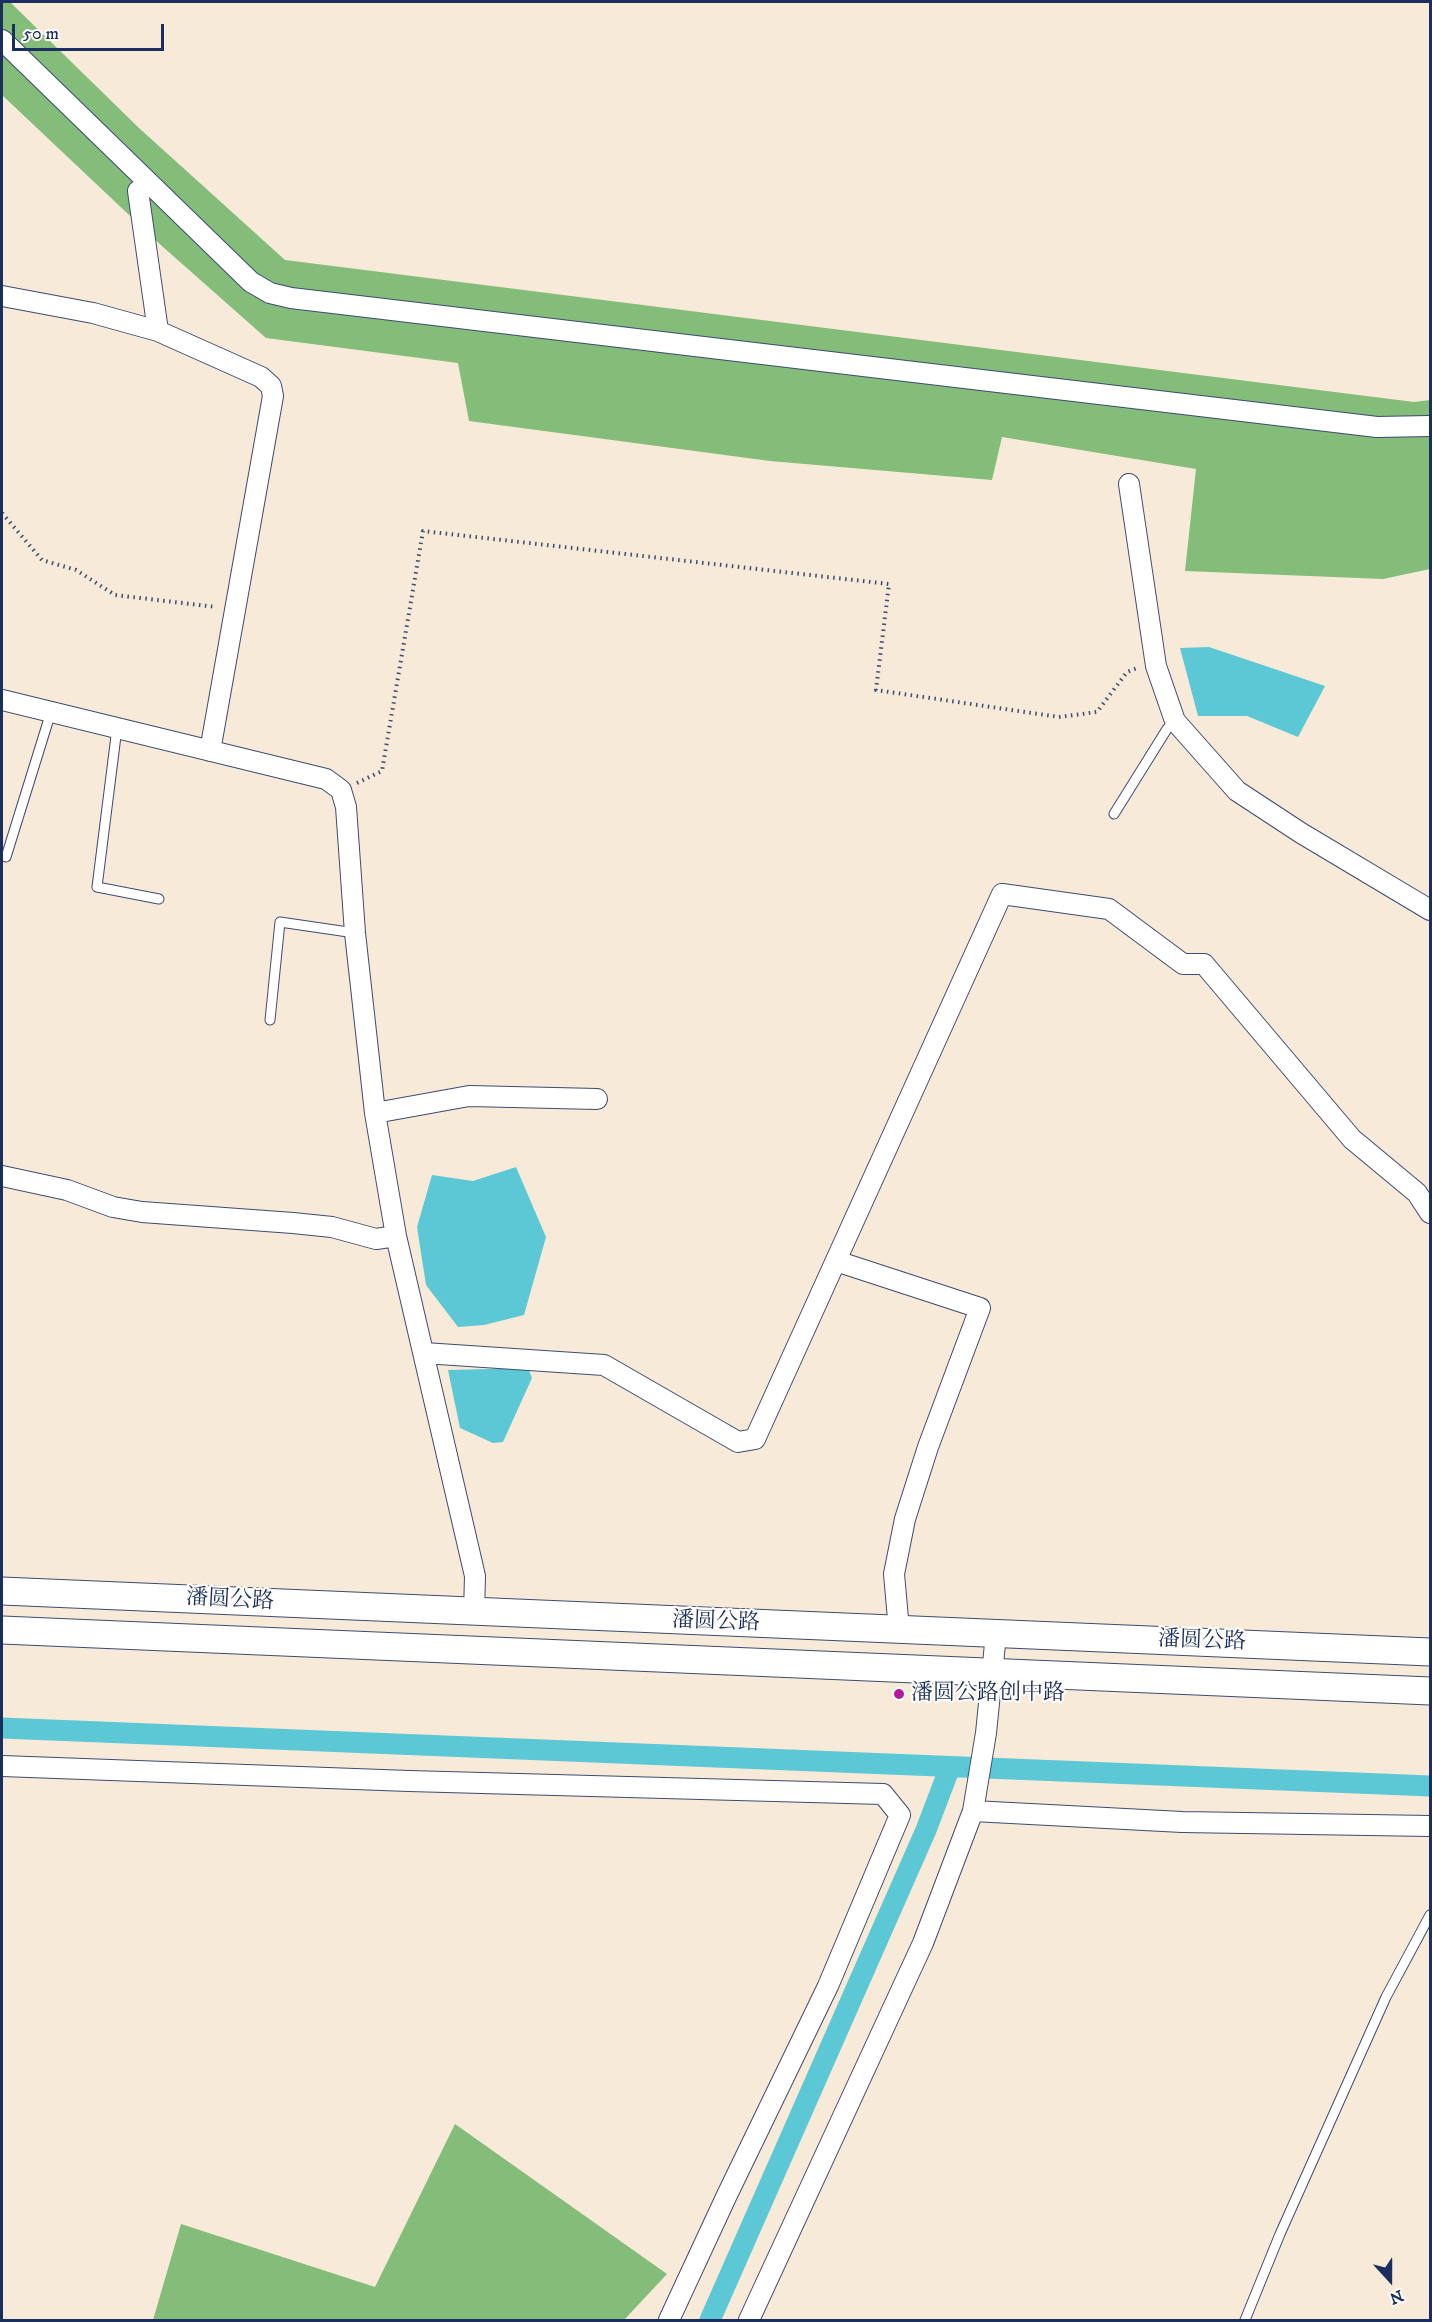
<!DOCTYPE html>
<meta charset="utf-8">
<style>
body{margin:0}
#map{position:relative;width:1432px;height:2322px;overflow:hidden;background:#f8ead8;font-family:"IM FELL DW Pica",serif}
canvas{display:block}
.frame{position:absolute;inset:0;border:3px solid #1b2f5e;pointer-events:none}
.north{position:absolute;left:1360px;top:2250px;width:60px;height:60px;-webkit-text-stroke:4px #fdfcf7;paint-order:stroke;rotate:159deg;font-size:16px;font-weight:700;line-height:24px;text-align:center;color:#1b2f5e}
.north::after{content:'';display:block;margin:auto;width:21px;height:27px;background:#1b2f5e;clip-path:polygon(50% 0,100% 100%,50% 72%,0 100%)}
.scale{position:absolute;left:12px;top:24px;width:152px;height:27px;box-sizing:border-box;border:3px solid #1b2f5e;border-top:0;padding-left:8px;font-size:18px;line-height:21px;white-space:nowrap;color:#1b2f5e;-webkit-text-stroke:4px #fdfcf7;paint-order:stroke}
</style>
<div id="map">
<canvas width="1432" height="2322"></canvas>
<div class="frame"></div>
<div class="north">N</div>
<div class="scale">50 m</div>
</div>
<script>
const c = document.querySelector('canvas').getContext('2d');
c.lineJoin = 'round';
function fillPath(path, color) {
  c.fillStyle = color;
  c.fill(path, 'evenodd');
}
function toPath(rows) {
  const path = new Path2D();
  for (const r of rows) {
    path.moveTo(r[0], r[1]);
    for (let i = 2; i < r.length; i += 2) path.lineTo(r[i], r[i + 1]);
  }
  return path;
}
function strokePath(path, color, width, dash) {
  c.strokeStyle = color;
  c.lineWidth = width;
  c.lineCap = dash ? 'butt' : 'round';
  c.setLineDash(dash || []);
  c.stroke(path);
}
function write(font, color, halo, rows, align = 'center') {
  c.font = font + ' "IM FELL DW Pica","Noto Serif SC",serif';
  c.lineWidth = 4.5;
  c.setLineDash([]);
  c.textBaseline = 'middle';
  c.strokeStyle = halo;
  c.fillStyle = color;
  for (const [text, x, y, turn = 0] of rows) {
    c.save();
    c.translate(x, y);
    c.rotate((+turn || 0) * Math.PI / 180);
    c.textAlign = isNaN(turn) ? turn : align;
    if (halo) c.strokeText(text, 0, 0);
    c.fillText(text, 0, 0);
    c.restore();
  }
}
fillPath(toPath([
 [2,2,10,2,139,128,285,260,1414,402,1430,400,1430,569,1383,579,1185,571,1196,469,1002,437,992,480,770,461,469,421,458,363,266,338,163,247,2,95],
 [455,2124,667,2274,624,2320,153,2320,181,2224,375,2287]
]), '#84bc79');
fillPath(toPath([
 [1209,647,1325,686,1298,737,1247,716,1198,716,1180,648],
 [516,1167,546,1237,524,1315,484,1325,458,1327,426,1285,417,1227,432,1175,473,1181],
 [528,1368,532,1378,503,1442,493,1443,460,1428,448,1370]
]), '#5cc7d5');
strokePath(toPath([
 [2,1728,1430,1786],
 [710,2320,926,1830,950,1767]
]), '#5cc7d5', 21);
const service = toPath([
 [117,728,97,887,159,899],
 [1114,814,1167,729,1175,721],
 [6,857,51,712],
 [270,1020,280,922,355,933],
 [1245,2320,1280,2234,1386,1997,1430,1915]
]);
const minor = toPath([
 [2,40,251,282,270,293,291,298,1377,427,1430,426],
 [148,183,138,191,158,331],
 [2,296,93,313,158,331,261,377,271,386,273,396,210,751],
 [1129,484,1156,666,1175,721,1237,791,1301,833,1430,910],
 [2,700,326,779,341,790,346,807,355,933,375,1113,396,1236,475,1576,474,1613],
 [375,1113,469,1096,597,1099],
 [2,1176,67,1190,113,1207,142,1212,293,1223,332,1227,376,1239,396,1236],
 [836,1261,980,1308,928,1447,905,1519,894,1574,899,1630],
 [424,1353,604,1365,738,1442,755,1439,1002,894,1109,909,1183,964,1204,964,1352,1139,1417,1193,1430,1213],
 [996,1634,986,1733,973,1811,1182,1822,1430,1826],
 [2,1766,409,1781,883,1794,900,1815,828,1986,727,2195,669,2320],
 [749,2320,923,1943,973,1811]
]);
const secondary = toPath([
 [2,1591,1430,1652],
 [2,1630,1430,1691]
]);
strokePath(service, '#3c4b70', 11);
strokePath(minor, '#3c4b70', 22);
strokePath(secondary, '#3c4b70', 29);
strokePath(toPath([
 [2,513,42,560,76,570,115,595,216,607],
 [357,783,382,771,423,531,889,584,876,690,1059,717,1097,712,1127,672,1137,668]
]), '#3c4b70', 4, [1.5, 4.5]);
strokePath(service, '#fff', 9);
strokePath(minor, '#fff', 20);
strokePath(secondary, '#fff', 27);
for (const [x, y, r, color] of [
 [899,1694,6,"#b5179e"]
]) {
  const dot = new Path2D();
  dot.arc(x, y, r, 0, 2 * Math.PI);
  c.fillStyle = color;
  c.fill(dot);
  strokePath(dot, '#fdfcf7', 2);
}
write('22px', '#1b2f5e', '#fdfcf7', [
 ["潘圆公路",230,1601,3],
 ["潘圆公路",716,1623,2],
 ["潘圆公路",1202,1642,2]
]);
write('22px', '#1b2f5e', '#fdfcf7', [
 ["潘圆公路创中路",911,1694]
], 'left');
</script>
